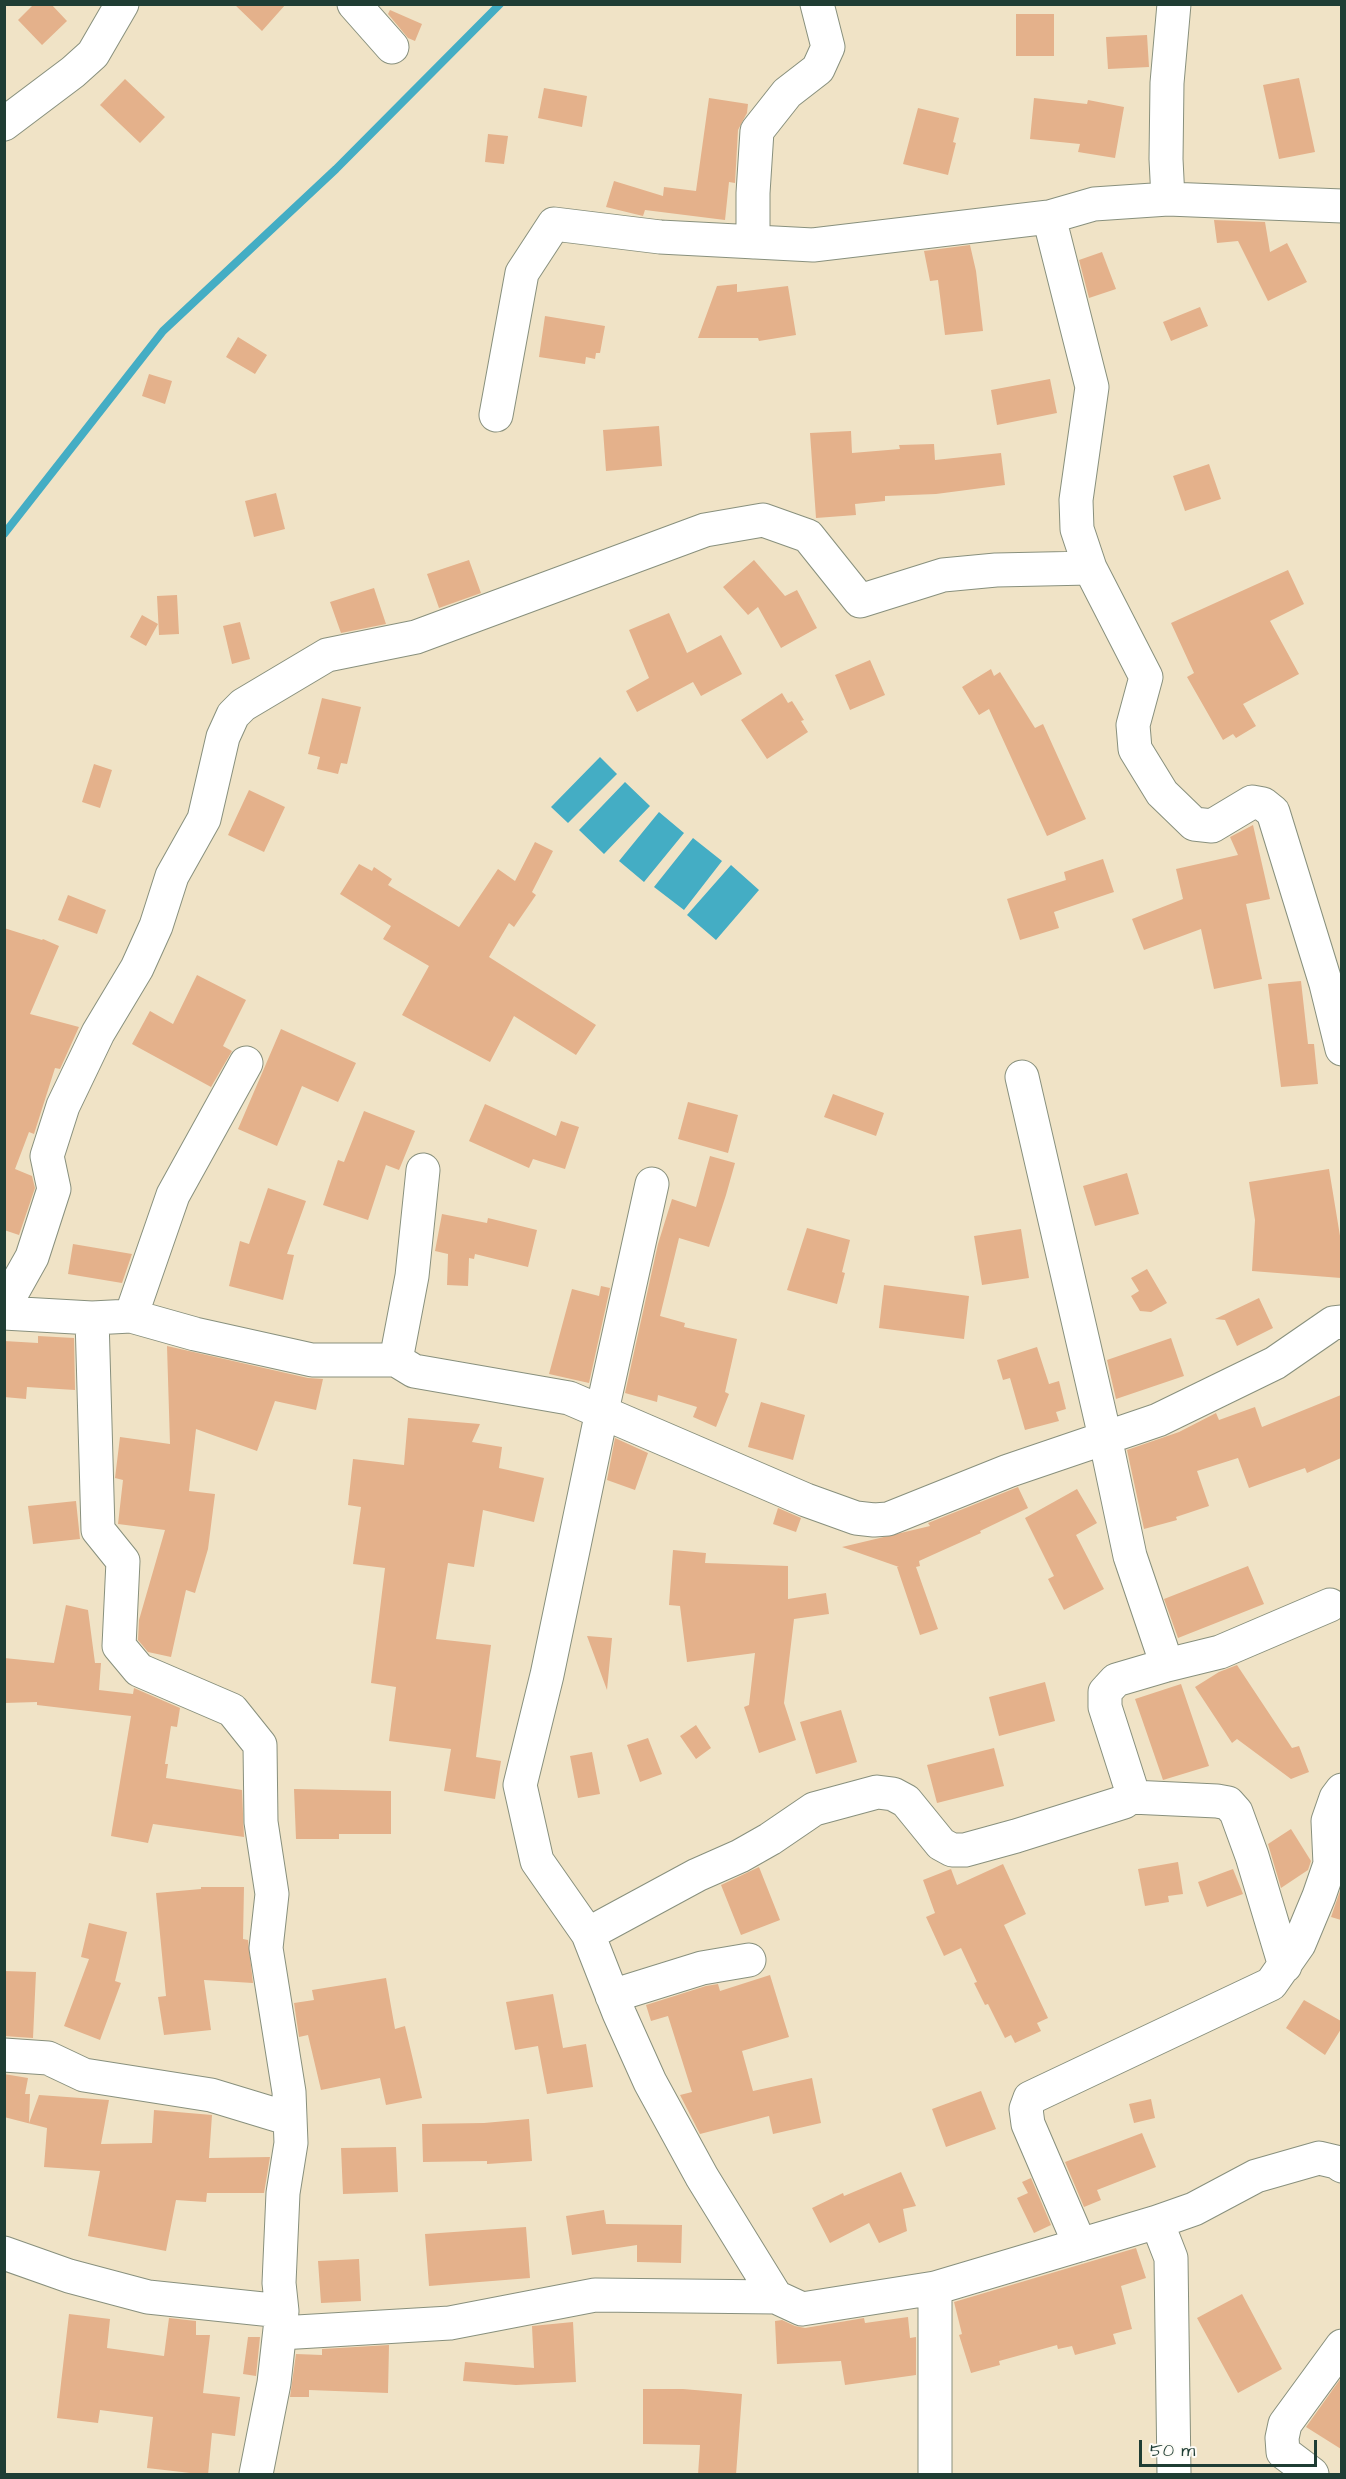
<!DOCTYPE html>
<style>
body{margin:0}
#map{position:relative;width:1346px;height:2479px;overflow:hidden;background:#f0e3c6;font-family:"Architects Daughter",sans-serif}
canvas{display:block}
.frame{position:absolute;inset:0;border:6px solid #1f3d34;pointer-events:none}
.scale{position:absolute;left:1139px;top:2440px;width:178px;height:27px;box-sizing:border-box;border:3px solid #1f3d34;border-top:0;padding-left:8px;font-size:18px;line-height:21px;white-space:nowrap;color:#1f3d34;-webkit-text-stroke:4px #fdfcf7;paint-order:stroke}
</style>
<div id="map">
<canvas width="1346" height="2479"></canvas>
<div class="frame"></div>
<div class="scale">50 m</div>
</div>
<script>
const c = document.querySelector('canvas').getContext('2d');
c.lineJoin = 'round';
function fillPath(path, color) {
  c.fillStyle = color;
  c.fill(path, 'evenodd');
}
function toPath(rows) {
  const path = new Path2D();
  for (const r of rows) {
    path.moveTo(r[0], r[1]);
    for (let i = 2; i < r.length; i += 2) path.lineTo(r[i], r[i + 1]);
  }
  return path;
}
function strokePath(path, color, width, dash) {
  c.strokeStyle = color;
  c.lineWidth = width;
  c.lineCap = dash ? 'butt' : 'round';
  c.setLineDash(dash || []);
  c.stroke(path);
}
fillPath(toPath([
 [600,757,617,774,568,823,551,807],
 [625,782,650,806,604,854,579,830],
 [659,812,684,833,644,882,619,861],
 [693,838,722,861,684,910,654,887],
 [731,865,759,890,716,940,687,915]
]), '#44adc4');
strokePath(toPath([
 [4,534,163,331,336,169,500,4]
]), '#44adc4', 8);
fillPath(toPath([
 [34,4,51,4,67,21,42,45,18,20],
 [234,4,286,4,262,31],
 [390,10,422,24,415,41,408,38,388,14],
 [1016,14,1054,14,1054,56,1016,56],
 [1147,35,1149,67,1108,69,1106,37],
 [1299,78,1315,152,1279,159,1263,85],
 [125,79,165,117,140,143,100,105],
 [544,88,587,96,582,127,538,118],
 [709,98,748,104,747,113,738,130,735,183,729,182,725,220,645,210,643,216,606,207,614,181,663,196,664,187,696,191],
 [1034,98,1087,104,1088,100,1124,107,1115,158,1078,152,1080,144,1030,139],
 [918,108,959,118,953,142,956,143,948,175,903,164],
 [488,134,508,136,504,164,485,162],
 [1214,220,1265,222,1270,252,1287,243,1307,282,1268,301,1238,241,1217,243],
 [970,245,976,271,983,331,945,335,938,280,930,281,924,251],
 [1102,252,1116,289,1089,298,1079,260],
 [737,284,737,292,788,286,796,335,759,341,758,338,698,338,717,286],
 [1200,307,1208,326,1171,341,1163,322],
 [545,316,605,326,600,353,596,353,595,359,586,357,585,364,539,357],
 [238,337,267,355,255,374,226,357],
 [149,374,172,381,165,404,142,396],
 [1050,379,1057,413,997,425,991,390],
 [659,426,662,466,606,471,603,430],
 [851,431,852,453,900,449,899,445,934,444,935,460,1001,453,1005,485,936,494,885,496,885,501,855,504,856,515,816,518,810,433],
 [1209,464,1221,499,1185,511,1173,476],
 [276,493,285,529,254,537,245,501],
 [469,560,481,593,439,608,427,574],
 [754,560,785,596,797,590,817,628,781,648,758,607,748,615,723,587],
 [1288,570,1304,604,1270,621,1299,674,1243,704,1256,726,1236,738,1233,734,1223,740,1187,677,1194,673,1171,623],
 [374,588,386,624,341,633,330,602],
 [177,595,179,634,159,635,157,596],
 [669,613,687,653,721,635,742,674,701,696,693,682,637,712,626,691,649,678,629,630],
 [142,615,158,624,146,646,130,637],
 [240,622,250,659,232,664,223,626],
 [870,660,885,695,850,710,835,675],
 [991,669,994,676,1000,672,1035,728,1043,724,1086,819,1047,836,989,709,979,715,962,687],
 [782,693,788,703,792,701,804,720,801,721,808,732,767,759,741,720],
 [322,698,361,707,347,764,341,763,338,774,317,769,320,757,308,754],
 [94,764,112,770,100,808,82,802],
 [249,790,285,807,264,852,228,835],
 [1253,825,1270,899,1246,904,1262,979,1214,989,1201,929,1144,950,1132,919,1183,899,1176,869,1238,855,1230,837],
 [535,842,553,851,532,892,536,895,514,927,509,923,489,957,596,1025,576,1055,514,1016,490,1062,402,1015,429,966,383,939,391,926,340,894,359,864,372,871,374,867,392,879,388,885,459,927,498,869,515,881],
 [1103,859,1114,892,1054,912,1059,928,1020,940,1007,899,1066,880,1064,872],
 [68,895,106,910,97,934,58,920],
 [4,928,42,940,43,939,59,946,30,1014,79,1027,60,1069,55,1068,34,1134,29,1132,15,1169,32,1176,35,1188,19,1235,4,1230],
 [197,975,246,1000,223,1046,232,1051,211,1087,132,1044,150,1011,173,1024],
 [1301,981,1308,1044,1314,1044,1318,1084,1281,1087,1268,984],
 [281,1029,356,1063,338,1102,302,1086,277,1146,238,1129],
 [833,1094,884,1113,876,1136,824,1117],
 [688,1102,738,1115,728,1153,678,1139],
 [485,1104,556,1136,561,1121,579,1127,565,1169,533,1159,529,1168,469,1141],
 [364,1111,415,1131,399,1170,386,1165,368,1220,323,1205,338,1160,344,1162],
 [710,1156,735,1163,726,1195,709,1247,679,1238,660,1316,685,1323,684,1327,737,1339,725,1392,729,1394,716,1427,693,1417,697,1407,658,1395,657,1402,625,1393,658,1244,672,1199,696,1207],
 [1329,1169,1341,1242,1341,1278,1252,1271,1255,1220,1249,1182],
 [1127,1173,1139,1214,1095,1226,1083,1186],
 [268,1188,306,1201,287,1254,294,1255,283,1300,229,1286,240,1241,249,1244],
 [442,1214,487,1223,488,1218,537,1230,528,1267,475,1254,474,1259,469,1258,468,1286,447,1285,448,1254,435,1251],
 [807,1228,850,1240,842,1272,845,1273,837,1304,787,1290],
 [1021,1229,1029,1278,982,1285,974,1236],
 [73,1244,132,1254,122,1283,68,1274],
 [1147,1269,1167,1303,1151,1312,1140,1311,1131,1296,1139,1291,1131,1278],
 [884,1285,969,1296,964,1339,879,1328],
 [601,1286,610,1288,589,1383,549,1374,572,1289,599,1296],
 [1259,1298,1273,1328,1237,1346,1225,1320,1215,1319],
 [38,1336,74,1338,75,1390,27,1387,26,1399,4,1397,4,1341,38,1343],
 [1171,1338,1184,1376,1116,1399,1107,1360],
 [167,1346,308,1378,323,1379,316,1410,275,1401,257,1451,196,1429,189,1491,215,1494,208,1549,195,1593,186,1590,171,1657,148,1652,138,1640,139,1620,165,1530,118,1524,123,1480,115,1478,120,1437,170,1444],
 [1037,1347,1049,1384,1059,1381,1066,1409,1056,1412,1059,1421,1025,1430,1010,1378,1003,1380,997,1360],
 [1341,1395,1341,1458,1307,1473,1305,1468,1249,1488,1238,1458,1197,1471,1209,1506,1176,1517,1177,1520,1144,1529,1127,1450,1179,1432,1216,1413,1219,1420,1255,1407,1262,1427],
 [761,1402,805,1415,793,1460,748,1447],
 [408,1418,480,1424,472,1442,502,1447,499,1468,544,1478,534,1522,483,1510,474,1567,448,1563,436,1639,491,1645,476,1757,501,1761,495,1799,444,1791,451,1749,389,1741,396,1687,371,1683,385,1568,353,1564,361,1507,348,1505,353,1459,404,1465],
 [615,1438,648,1453,635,1490,607,1480],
 [1018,1487,1028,1508,980,1531,981,1533,919,1561,920,1566,916,1567,938,1629,920,1635,897,1567,899,1567,842,1547,930,1526,928,1523],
 [1077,1489,1097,1523,1076,1535,1104,1589,1064,1610,1048,1579,1054,1576,1025,1518],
 [76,1501,80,1539,33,1544,28,1506],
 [778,1508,801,1518,796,1532,773,1524],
 [673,1550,706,1553,705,1563,788,1566,788,1599,826,1593,829,1614,794,1619,784,1703,796,1740,759,1753,744,1707,749,1705,755,1653,687,1662,680,1606,669,1605],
 [1248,1566,1264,1604,1178,1638,1164,1599],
 [66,1605,88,1610,95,1663,101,1663,99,1690,133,1694,134,1688,180,1708,177,1727,171,1726,165,1764,168,1764,166,1778,242,1790,244,1837,153,1824,148,1843,111,1836,131,1716,37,1705,37,1702,4,1703,4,1658,54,1663],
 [587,1636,612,1638,607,1690],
 [1237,1665,1292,1748,1299,1746,1309,1772,1291,1779,1237,1739,1232,1743,1195,1687,1219,1672],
 [1045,1682,1055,1721,999,1736,989,1697],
 [1181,1684,1209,1766,1163,1780,1135,1699],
 [841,1710,857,1762,816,1774,800,1722],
 [696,1725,711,1748,696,1759,680,1736],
 [648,1738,662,1774,640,1782,627,1745],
 [994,1748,1004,1786,937,1803,927,1765],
 [592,1752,600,1794,578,1798,570,1756],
 [294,1789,391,1791,391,1834,339,1834,339,1839,296,1839],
 [1291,1829,1311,1861,1308,1870,1281,1888,1268,1844],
 [1178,1862,1183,1894,1168,1896,1169,1902,1145,1906,1138,1869],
 [1003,1864,1026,1914,1004,1925,1048,2018,1037,2023,1041,2031,1015,2043,1011,2035,1005,2038,988,2004,985,2005,974,1983,977,1982,961,1948,944,1956,926,1917,935,1913,923,1880,951,1869,957,1885],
 [759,1867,780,1920,741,1935,721,1885],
 [1233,1869,1243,1894,1207,1907,1198,1882],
 [201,1887,244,1887,243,1939,248,1940,253,1983,204,1980,211,2030,164,2035,158,1997,166,1996,156,1893,201,1889],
 [1341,1888,1341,1920,1331,1917],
 [89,1923,127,1932,115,1981,121,1983,100,2040,64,2026,89,1959,81,1957],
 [4,1971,36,1972,33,2038,4,2036],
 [770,1975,789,2037,742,2051,753,2091,812,2078,821,2123,773,2134,769,2116,700,2134,680,2095,692,2092,668,2016,651,2021,646,2005,706,1986,718,1984,720,1991],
 [386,1978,395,2029,405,2026,422,2098,386,2105,380,2078,321,2090,308,2035,299,2037,294,2003,314,2000,312,1990],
 [553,1994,563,2048,586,2044,593,2087,547,2094,538,2046,515,2050,506,2002],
 [1304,2000,1341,2021,1341,2029,1325,2055,1286,2028],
 [4,2074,28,2078,25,2094,30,2094,29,2123,39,2095,109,2100,101,2144,152,2143,154,2110,212,2115,209,2158,270,2157,264,2193,207,2193,206,2202,176,2200,166,2251,88,2236,100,2171,44,2167,47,2128,4,2117],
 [981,2091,996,2129,946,2147,932,2109],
 [1151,2099,1155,2118,1134,2123,1129,2104],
 [529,2119,532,2161,487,2164,487,2161,423,2162,422,2124,484,2123],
 [1142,2133,1156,2167,1097,2190,1101,2200,1084,2207,1065,2162],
 [396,2147,398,2192,343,2194,341,2148],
 [901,2172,916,2206,903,2209,907,2231,879,2243,869,2223,830,2243,812,2208,843,2193,844,2196],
 [1031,2178,1051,2225,1034,2233,1017,2198,1028,2193,1022,2182],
 [604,2210,606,2224,682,2225,681,2263,637,2262,637,2245,572,2255,566,2216],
 [526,2227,530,2278,429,2286,425,2234],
 [1136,2248,1146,2278,1121,2286,1132,2329,1113,2334,1116,2344,1075,2355,1072,2346,1058,2349,1057,2345,999,2361,1000,2365,971,2373,959,2335,962,2334,954,2302],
 [359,2259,361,2301,321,2303,318,2261],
 [1242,2294,1282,2369,1238,2393,1197,2318],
 [69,2314,110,2319,107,2348,164,2356,169,2318,196,2321,196,2335,210,2335,203,2393,240,2397,235,2436,212,2433,208,2475,147,2468,153,2417,100,2410,98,2423,57,2418],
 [908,2317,910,2338,916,2337,916,2375,845,2385,841,2361,777,2364,775,2321,782,2320,795,2326,805,2328,864,2318,865,2323],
 [573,2322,576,2382,516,2385,463,2381,465,2362,534,2368,532,2326],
 [248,2337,260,2337,256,2376,243,2374],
 [389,2345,388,2393,309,2390,309,2397,290,2397,296,2354,322,2355,322,2349],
 [1341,2378,1341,2449,1306,2427],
 [643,2389,683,2389,742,2394,736,2475,698,2475,700,2445,643,2444]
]), '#e4b18b');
const minor = toPath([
 [354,4,392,47],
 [4,124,73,72,93,54,122,4],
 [1168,199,1166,159,1167,83,1174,4],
 [1342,206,1168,199,1094,204,1049,217,1092,387,1076,500,1077,529,1090,568,1146,677,1133,725,1135,749,1162,793,1194,824,1212,826,1252,802,1263,804,1273,812,1326,984,1342,1049],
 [753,242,753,193,757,131,787,93,818,69,828,47,817,4],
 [496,415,522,273,554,224,660,237,813,245,1049,217],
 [1022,1077,1105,1437,1130,1556,1167,1665,1116,1680,1105,1692,1105,1707,1131,1788,1131,1797,1124,1802,1016,1836,965,1850,952,1850,941,1844,906,1801,893,1794,877,1792,814,1809,770,1839,740,1856,697,1875,588,1934,619,2013,650,2082,702,2177,776,2297,802,2309,935,2288,1157,2222,1171,2258,1174,2474],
 [4,1307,32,1257,54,1189,47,1156,63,1106,98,1033,137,968,156,926,172,876,204,819,223,737,233,715,243,705,327,655,416,637,705,530,763,520,808,536,860,601,943,575,996,570,1090,568],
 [4,1313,92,1318,131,1316,195,1334,312,1360,396,1360,414,1371,569,1398,806,1500,856,1518,874,1520,888,1519,1008,1471,1158,1420,1275,1363,1333,1323,1342,1322],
 [131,1316,173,1195,246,1063],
 [92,1318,98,1530,123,1561,119,1646,139,1670,232,1710,260,1745,261,1822,272,1894,266,1948,289,2092,291,2143,283,2193,279,2283,282,2311,274,2383,256,2474],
 [396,1360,412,1276,423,1170],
 [1167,1665,1220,1652,1330,1605],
 [1131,1797,1217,1801,1228,1803,1236,1812,1252,1856,1285,1966],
 [588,1934,537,1861,520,1785,547,1675,602,1411,652,1184],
 [612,1996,702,1968,749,1960],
 [4,2055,48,2058,84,2075,211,2095,290,2119],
 [1157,2222,1194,2209,1256,2176,1319,2158,1336,2162,1342,2166],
 [1080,2245,1028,2124,1026,2109,1030,2098,1271,1984,1299,1944,1319,1896,1330,1864,1328,1821,1336,1798,1342,1790],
 [4,2253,69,2276,148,2297,282,2311],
 [935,2288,935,2474],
 [280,2333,450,2323,595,2295,776,2297],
 [1312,2474,1283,2452,1282,2438,1285,2424,1342,2346]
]);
strokePath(minor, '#88907d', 35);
strokePath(minor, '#fff', 33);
</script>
